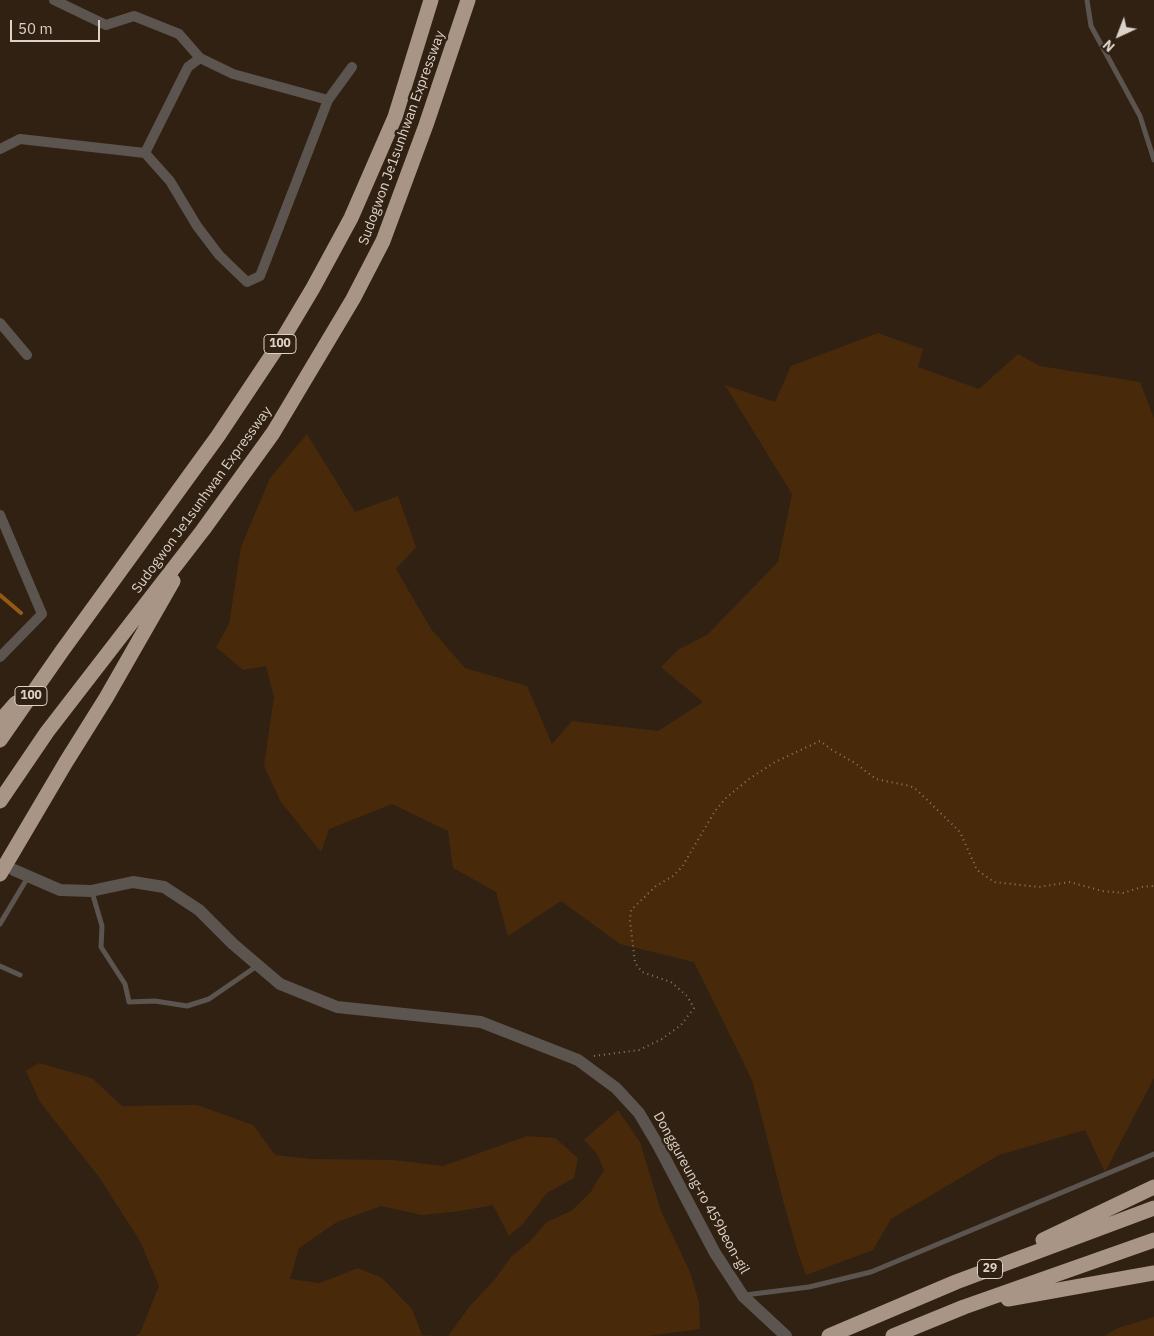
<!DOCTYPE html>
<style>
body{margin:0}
#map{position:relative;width:1154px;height:1336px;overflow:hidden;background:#302113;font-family:"IBM Plex Sans",sans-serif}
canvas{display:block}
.north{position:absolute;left:1094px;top:10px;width:50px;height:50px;-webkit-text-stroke:4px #302113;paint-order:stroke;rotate:223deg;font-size:14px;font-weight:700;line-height:20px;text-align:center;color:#dcd2c9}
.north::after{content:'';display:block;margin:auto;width:18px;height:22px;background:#dcd2c9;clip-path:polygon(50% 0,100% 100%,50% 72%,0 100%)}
.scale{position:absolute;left:10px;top:20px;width:90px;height:22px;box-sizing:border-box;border:2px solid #dcd2c9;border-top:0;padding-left:6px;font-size:15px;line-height:18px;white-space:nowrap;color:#dcd2c9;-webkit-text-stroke:4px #302113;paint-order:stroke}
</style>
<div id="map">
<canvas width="1154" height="1336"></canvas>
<div class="north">N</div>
<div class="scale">50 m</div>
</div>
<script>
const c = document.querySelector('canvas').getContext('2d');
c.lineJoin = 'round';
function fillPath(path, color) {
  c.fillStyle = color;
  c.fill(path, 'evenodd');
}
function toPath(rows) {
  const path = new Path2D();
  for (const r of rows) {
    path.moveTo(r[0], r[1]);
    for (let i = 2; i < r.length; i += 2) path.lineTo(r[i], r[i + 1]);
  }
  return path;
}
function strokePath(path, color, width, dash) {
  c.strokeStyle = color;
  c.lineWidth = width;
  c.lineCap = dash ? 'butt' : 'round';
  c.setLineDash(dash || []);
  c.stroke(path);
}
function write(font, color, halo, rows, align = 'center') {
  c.font = font + ' "IBM Plex Sans",sans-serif';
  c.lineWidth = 5;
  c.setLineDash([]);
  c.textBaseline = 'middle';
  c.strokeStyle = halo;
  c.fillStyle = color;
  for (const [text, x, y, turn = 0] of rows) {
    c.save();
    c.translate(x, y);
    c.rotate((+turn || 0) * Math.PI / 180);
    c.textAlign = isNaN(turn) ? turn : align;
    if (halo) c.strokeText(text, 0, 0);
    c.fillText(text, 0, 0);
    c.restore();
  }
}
fillPath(toPath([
 [878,333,923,349,918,367,979,389,1018,354,1040,366,1140,382,1154,418,1154,1078,1105,1172,1085,1130,999,1155,891,1219,873,1250,806,1275,798,1253,784,1204,752,1080,694,962,620,944,561,901,508,936,496,892,453,868,448,831,392,804,329,829,321,852,281,802,264,766,274,697,266,666,243,670,216,647,229,624,241,547,270,478,307,434,355,512,398,496,416,547,396,569,431,629,465,668,527,686,552,744,572,721,658,731,703,702,661,667,678,650,708,634,778,562,792,494,725,385,775,402,791,366],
 [39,1063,92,1078,122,1106,197,1105,253,1125,275,1155,311,1159,393,1160,443,1166,527,1136,555,1138,578,1158,574,1178,547,1193,523,1224,509,1236,493,1205,460,1211,422,1215,381,1206,337,1222,299,1248,290,1279,320,1283,358,1268,382,1278,412,1309,422,1335,435,1336,134,1336,140,1333,159,1286,140,1241,99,1177,40,1102,26,1071],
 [618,1110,640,1142,661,1211,690,1272,699,1302,700,1329,647,1336,448,1336,470,1306,495,1279,511,1257,529,1242,547,1222,571,1211,590,1193,604,1170,597,1154,584,1140],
 [1154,1317,1154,1336,1104,1336,1118,1328]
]), '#482a0b');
strokePath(toPath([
 [0,595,21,613]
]), '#965913', 4);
strokePath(toPath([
 [594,1056,639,1050,662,1039,681,1025,694,1008,687,996,671,982,642,972,635,963,630,921,631,910,656,886,673,876,682,867,715,811,726,798,749,779,775,762,820,741,832,750,855,763,876,779,910,786,917,790,960,832,977,870,994,882,1039,887,1070,882,1102,891,1123,893,1142,887,1154,886]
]), '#877b6f', 2, [1, 4]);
strokePath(toPath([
 [1087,0,1091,26,1140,116,1154,160],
 [92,892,102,926,101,947,125,984,129,1002,155,1001,187,1006,209,999,257,966],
 [0,924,28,877],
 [0,966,20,975],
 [745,1295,809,1287,871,1272,1154,1154]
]), '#5c544e', 5);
strokePath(toPath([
 [54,0,106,25,134,16,179,34,200,58,233,74,328,100],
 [0,149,20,139,145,153,170,181,197,226,219,255,247,282,260,276,328,100,352,67],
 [145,153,188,67,200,58],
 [0,323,27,355],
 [0,515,42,614,0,657]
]), '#5c544e', 10);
strokePath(toPath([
 [14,870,60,890,91,891,133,882,164,887,199,910,233,944,280,984,337,1007,481,1022,578,1060,616,1088,639,1113,658,1145,715,1253,743,1296,786,1336]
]), '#5c544e', 12);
strokePath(toPath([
 [0,721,16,703],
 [0,740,62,651,218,436,282,340,313,288,351,218,395,117,431,0],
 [0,801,47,732,203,530,273,433,353,299,383,241,426,125,468,0],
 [0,874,66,762,106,698,173,581],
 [1043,1240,1154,1187],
 [1008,1299,1154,1273],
 [829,1336,956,1282,1154,1208],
 [893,1336,964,1307,1154,1240]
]), '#a99585', 15);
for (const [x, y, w] of [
 [280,344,32],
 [31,696,32],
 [990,1269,25]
]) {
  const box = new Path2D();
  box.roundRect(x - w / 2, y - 9.5, w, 19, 4);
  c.fillStyle = '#302113';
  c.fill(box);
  strokePath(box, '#dcd2c9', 1);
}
write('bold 12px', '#dcd2c9', null, [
 ["100",280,344],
 ["100",31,696],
 ["29",990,1269]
]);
write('14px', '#dcd2c9', '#302113', [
 ["Sudogwon Je1sunhwan Expressway",402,138,-70],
 ["Sudogwon Je1sunhwan Expressway",202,500,-54],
 ["Donggureung-ro 459beon-gil",701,1193,61]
]);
</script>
